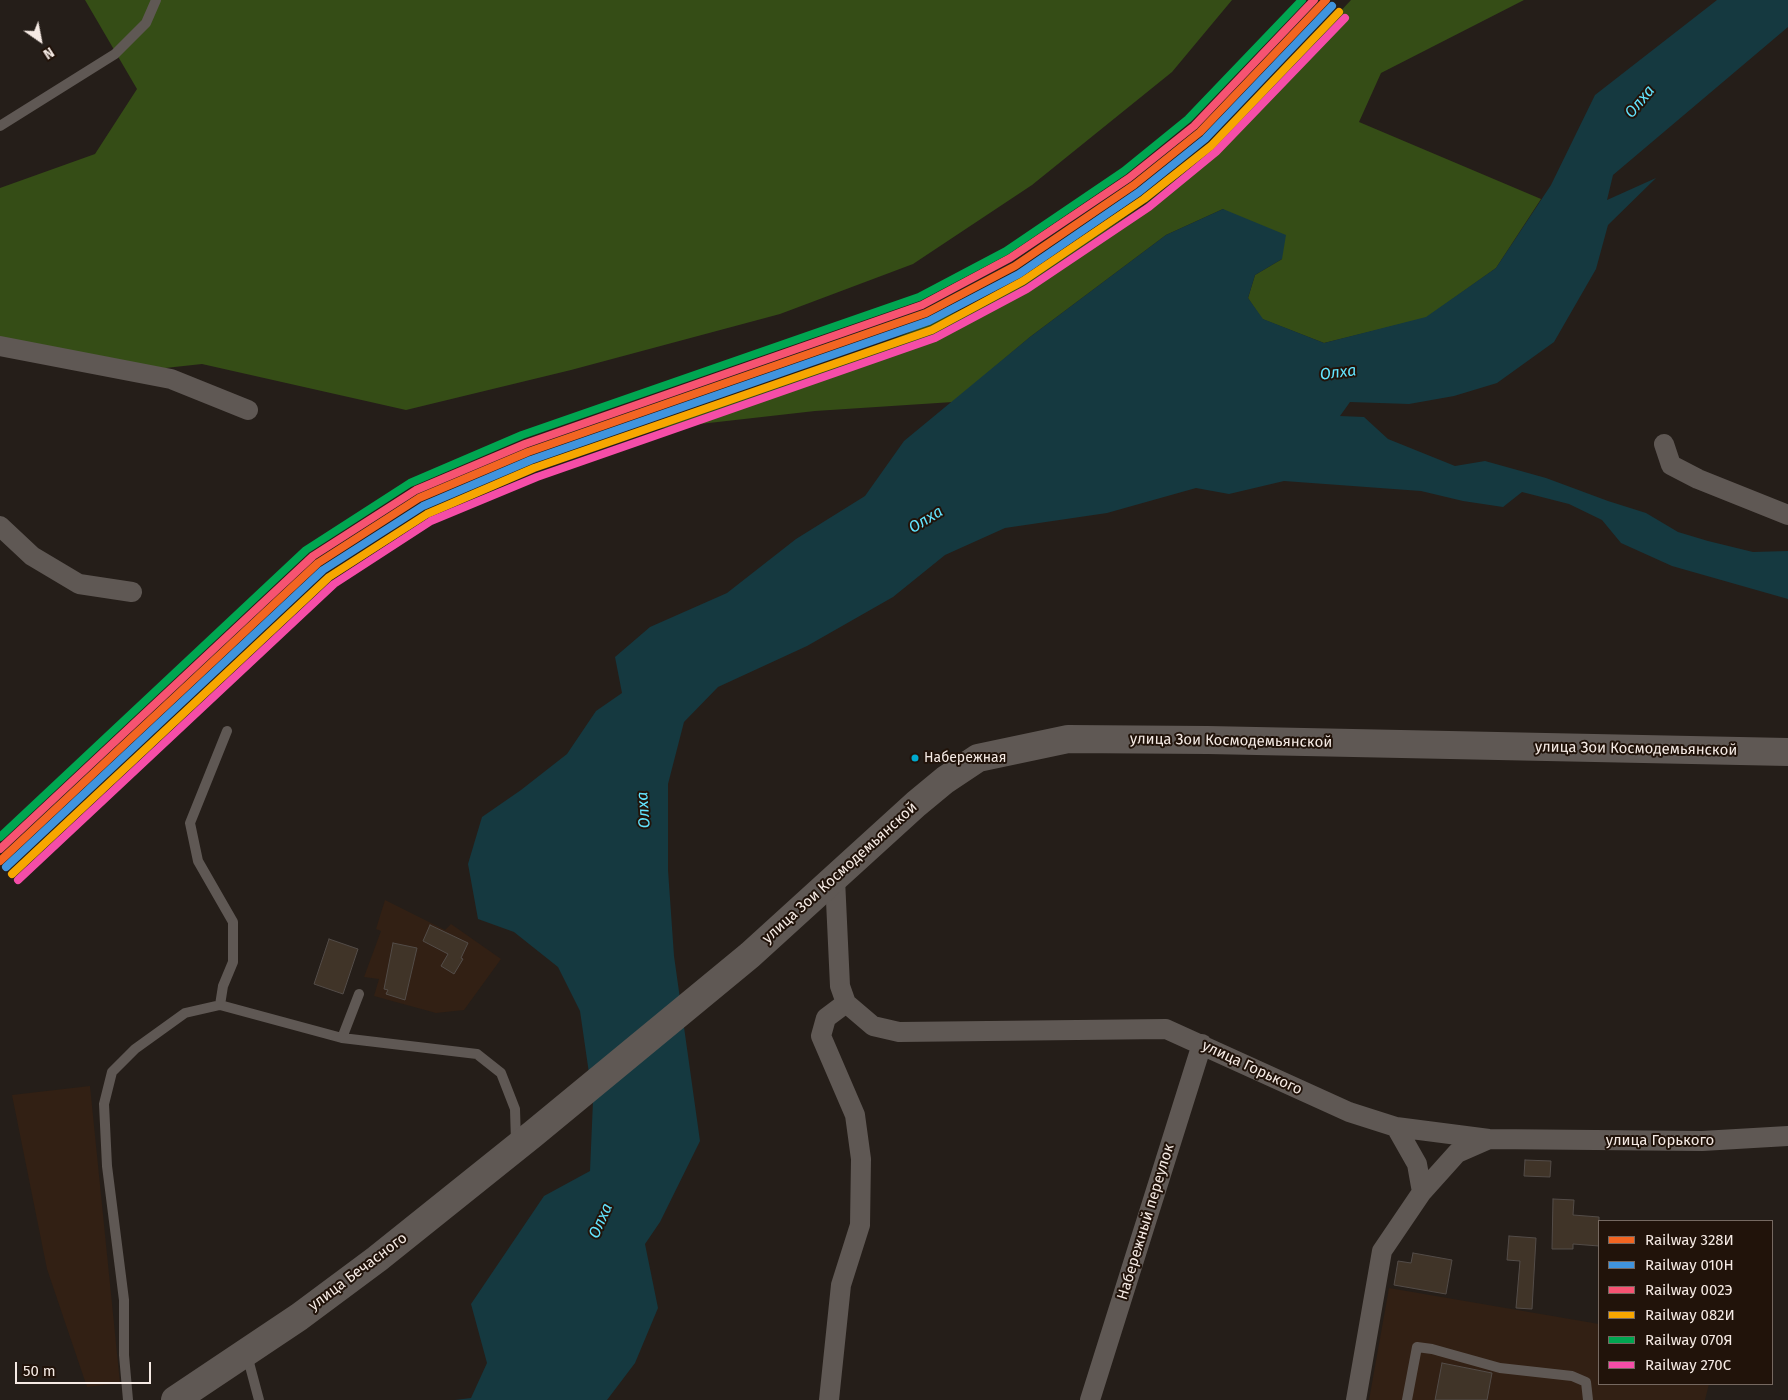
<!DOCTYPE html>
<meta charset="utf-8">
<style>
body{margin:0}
#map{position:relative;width:1788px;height:1400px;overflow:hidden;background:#251e19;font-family:"Fira Sans",sans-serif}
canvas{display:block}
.legend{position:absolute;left:1598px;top:1220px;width:175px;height:165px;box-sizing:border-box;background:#21130a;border:1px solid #766961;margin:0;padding:6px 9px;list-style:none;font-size:15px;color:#f5eae4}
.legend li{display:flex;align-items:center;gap:10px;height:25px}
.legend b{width:25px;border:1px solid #766961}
.north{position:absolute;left:15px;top:15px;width:50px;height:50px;-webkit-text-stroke:4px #21130a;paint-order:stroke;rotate:147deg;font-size:14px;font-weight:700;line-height:20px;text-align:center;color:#f5eae4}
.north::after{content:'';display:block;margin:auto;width:18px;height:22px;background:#f5eae4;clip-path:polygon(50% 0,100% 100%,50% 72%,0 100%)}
.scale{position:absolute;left:15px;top:1362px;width:136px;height:22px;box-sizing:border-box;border:2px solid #f5eae4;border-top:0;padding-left:6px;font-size:15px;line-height:18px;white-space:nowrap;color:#f5eae4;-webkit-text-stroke:4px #21130a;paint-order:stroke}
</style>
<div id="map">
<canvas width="1788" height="1400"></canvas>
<ul class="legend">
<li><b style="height:6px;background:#f26522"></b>Railway 328И</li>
<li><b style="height:6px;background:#4094de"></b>Railway 010Н</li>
<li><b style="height:6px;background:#f65372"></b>Railway 002Э</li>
<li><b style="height:6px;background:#f7a600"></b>Railway 082И</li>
<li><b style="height:6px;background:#00a651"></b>Railway 070Я</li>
<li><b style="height:6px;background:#f54da8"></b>Railway 270С</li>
</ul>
<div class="north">N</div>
<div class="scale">50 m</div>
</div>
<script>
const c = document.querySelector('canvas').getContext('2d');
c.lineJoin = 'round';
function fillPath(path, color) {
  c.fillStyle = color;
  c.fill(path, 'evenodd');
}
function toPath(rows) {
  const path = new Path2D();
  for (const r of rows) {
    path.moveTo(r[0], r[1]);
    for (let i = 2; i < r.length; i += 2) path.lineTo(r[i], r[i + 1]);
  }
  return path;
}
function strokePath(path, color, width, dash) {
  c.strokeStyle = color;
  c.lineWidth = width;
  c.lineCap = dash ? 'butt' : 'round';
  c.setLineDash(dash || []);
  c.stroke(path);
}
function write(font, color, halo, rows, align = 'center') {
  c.font = font + ' "Fira Sans",sans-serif';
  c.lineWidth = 4;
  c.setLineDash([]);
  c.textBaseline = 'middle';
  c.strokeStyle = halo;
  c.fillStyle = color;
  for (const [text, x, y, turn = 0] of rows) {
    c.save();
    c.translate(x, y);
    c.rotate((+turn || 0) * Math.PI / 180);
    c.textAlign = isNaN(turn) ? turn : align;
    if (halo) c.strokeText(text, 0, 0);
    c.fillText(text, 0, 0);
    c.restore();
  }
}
fillPath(toPath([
 [385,900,445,930,451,924,501,959,464,1010,436,1013,374,996,379,979,364,977,381,931,376,929],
 [90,1086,120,1383,87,1387,47,1269,12,1095],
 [1389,1288,1599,1324,1599,1384,1709,1384,1705,1400,1369,1400]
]), '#322014');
fillPath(toPath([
 [85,0,1232,0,1172,72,1032,185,913,264,780,314,571,370,406,410,202,364,110,374,0,342,0,188,95,154,137,89],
 [1351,0,1524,0,1381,73,1359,122,1541,199,1496,268,1426,318,1324,343,1262,319,1248,298,1255,275,1282,259,1223,209,1166,235,1030,337,953,402,815,411,638,431,896,338,1019,285,1143,206,1205,156]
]), '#354d16');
fillPath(toPath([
 [1717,0,1788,0,1788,27,1613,175,1607,200,1656,178,1608,225,1596,269,1554,342,1497,383,1454,396,1409,404,1350,402,1340,416,1364,417,1388,439,1455,466,1485,461,1546,478,1608,501,1646,513,1678,532,1708,541,1753,552,1788,551,1788,599,1672,566,1621,543,1602,520,1569,504,1522,492,1503,507,1463,501,1421,491,1284,481,1229,494,1196,488,1107,513,1005,528,945,555,893,597,807,646,718,687,684,722,668,784,668,870,674,956,700,1141,660,1222,645,1244,658,1308,635,1363,607,1400,455,1400,471,1398,487,1363,471,1304,544,1196,590,1171,593,1101,580,1011,558,967,514,932,478,919,468,864,482,817,521,790,567,754,596,711,622,693,615,657,650,627,727,593,796,539,865,496,904,441,1030,337,1166,235,1223,209,1286,235,1282,259,1255,275,1248,298,1263,319,1324,343,1426,317,1496,268,1551,185,1595,95]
]), '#153940');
const building = toPath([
 [430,925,468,943,461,958,463,959,454,974,441,966,448,954,423,941,430,925],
 [329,939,358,949,343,994,314,984,329,939],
 [393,943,417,948,405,1000,386,994,388,990,384,989,393,943],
 [1525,1160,1551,1161,1550,1177,1524,1176,1525,1160],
 [1553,1199,1574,1200,1573,1215,1599,1217,1599,1246,1573,1244,1573,1249,1552,1249,1553,1199],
 [1509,1236,1536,1238,1532,1309,1516,1308,1520,1261,1507,1260,1509,1236],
 [1413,1253,1452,1260,1446,1294,1394,1285,1398,1261,1411,1263,1413,1253],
 [1442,1363,1492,1373,1487,1400,1435,1400,1442,1363]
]);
fillPath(building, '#403428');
strokePath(building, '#534c48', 1);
strokePath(toPath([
 [0,126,115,54,146,23,156,0],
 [220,1005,223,986,233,962,233,922,198,861,190,823,227,731],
 [342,1038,359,994],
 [247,1355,259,1400],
 [128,1400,124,1355,124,1300,107,1166,104,1104,112,1072,135,1049,185,1013,220,1005,342,1038,477,1054,501,1073,515,1109,516,1142],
 [1407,1400,1417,1347,1432,1349,1500,1368,1572,1376,1586,1382,1588,1400]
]), '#5f5854', 10);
strokePath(toPath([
 [0,346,171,379,248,410],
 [1664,444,1671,465,1698,479,1788,515],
 [0,526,32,556,79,584,132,592],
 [835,879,840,986,846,1003,873,1026,899,1032,1166,1029,1349,1112,1396,1127,1489,1139,1702,1141,1788,1136],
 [1396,1127,1417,1164,1422,1192],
 [829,1400,841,1285,860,1225,861,1159,855,1115,821,1036,826,1018,846,1003],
 [1090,1400,1202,1044],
 [1356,1400,1382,1251,1422,1192,1457,1153,1489,1139]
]), '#5f5854', 20);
strokePath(toPath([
 [175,1400,299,1317,377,1259,533,1134,750,955,916,804,945,780,978,758,1068,739,1208,740,1788,752]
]), '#5f5854', 28);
strokePath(toPath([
 [0,861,318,563,419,498,528,452,926,313,1015,266,1134,185,1200,132,1326,0]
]), '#f26522', 8);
strokePath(toPath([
 [6,867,323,570,423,506,531,460,929,321,1019,274,1139,192,1205,139,1332,6]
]), '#4094de', 8);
strokePath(toPath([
 [0,849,313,556,416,490,525,444,922,305,1010,258,1129,178,1194,126,1314,0]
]), '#f65372', 8);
strokePath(toPath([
 [12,874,329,577,427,514,534,468,932,330,1023,281,1144,199,1211,146,1339,12]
]), '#f7a600', 8);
strokePath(toPath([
 [0,837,306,550,410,483,522,435,919,297,1006,251,1124,171,1188,119,1302,0]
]), '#00a651', 8);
strokePath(toPath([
 [18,880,334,584,431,521,537,477,935,338,1027,289,1149,207,1216,152,1345,18]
]), '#f54da8', 8);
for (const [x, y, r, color] of [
 [915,758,4.5,"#00a9ce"]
]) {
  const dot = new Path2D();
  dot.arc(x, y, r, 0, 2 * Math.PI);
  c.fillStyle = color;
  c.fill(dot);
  strokePath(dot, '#21130a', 2);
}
write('14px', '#f5eae4', '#21130a', [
 ["Набережная",924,758]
], 'left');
write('15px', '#f5eae4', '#21130a', [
 ["улица Зои Космодемьянской",1231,741,1],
 ["улица Зои Космодемьянской",1636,749,1],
 ["улица Зои Космодемьянской",840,873,-42],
 ["улица Горького",1252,1068,25],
 ["улица Горького",1660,1141],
 ["Набережный переулок",1146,1222,-73],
 ["улица Бечасного",358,1272,-37]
]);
write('italic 16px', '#63e4fe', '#21130a', [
 ["Олха",1640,102,-50],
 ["Олха",1338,373,-7],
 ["Олха",926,520,-32],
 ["Олха",644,810,-94],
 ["Олха",601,1221,-66]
]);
</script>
